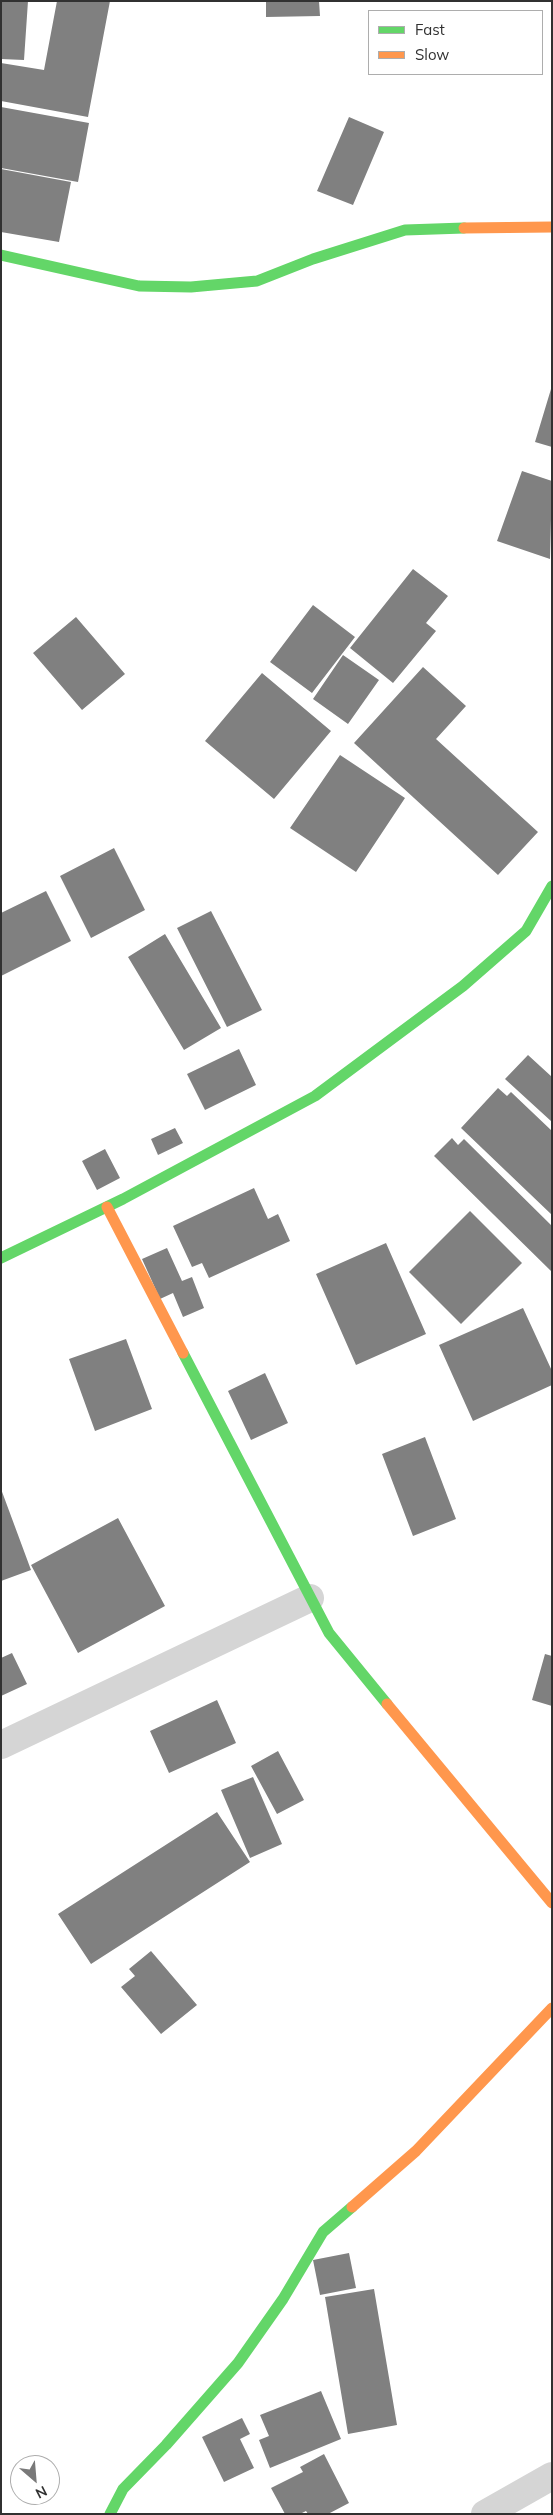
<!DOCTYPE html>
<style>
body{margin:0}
#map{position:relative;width:553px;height:2515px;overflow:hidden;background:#fff;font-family:Mulish,sans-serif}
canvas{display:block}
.frame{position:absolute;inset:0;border:2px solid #313131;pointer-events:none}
.legend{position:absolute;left:368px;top:10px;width:175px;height:65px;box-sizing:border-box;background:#fff;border:1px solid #adadad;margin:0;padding:6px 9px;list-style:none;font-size:15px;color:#313131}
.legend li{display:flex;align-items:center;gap:10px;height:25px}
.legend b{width:25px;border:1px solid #adadad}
.north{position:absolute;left:10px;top:2455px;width:50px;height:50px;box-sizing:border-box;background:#fff;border:1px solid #adadad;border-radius:50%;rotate:153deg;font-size:14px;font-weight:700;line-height:20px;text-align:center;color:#313131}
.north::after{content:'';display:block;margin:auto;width:18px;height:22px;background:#797979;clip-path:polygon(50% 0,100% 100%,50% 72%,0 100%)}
</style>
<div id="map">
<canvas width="553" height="2515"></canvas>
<div class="frame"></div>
<ul class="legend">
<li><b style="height:6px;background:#63d668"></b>Fast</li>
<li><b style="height:6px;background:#ff974d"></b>Slow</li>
</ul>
<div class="north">N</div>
</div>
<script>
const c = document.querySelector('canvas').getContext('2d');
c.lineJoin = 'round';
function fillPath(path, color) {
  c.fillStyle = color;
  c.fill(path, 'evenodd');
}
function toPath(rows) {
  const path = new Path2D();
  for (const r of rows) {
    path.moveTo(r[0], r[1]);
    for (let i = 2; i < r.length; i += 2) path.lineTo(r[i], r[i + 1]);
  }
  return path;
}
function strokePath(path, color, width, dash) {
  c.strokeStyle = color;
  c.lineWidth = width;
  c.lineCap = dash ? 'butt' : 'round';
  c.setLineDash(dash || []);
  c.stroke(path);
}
fillPath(toPath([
 [1,1,28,1,24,60,1,59],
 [57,1,110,1,88,117,1,101,1,63,44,70],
 [266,1,319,1,320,16,266,17],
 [1,107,89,123,78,182,1,168],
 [349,117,384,132,353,205,317,191],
 [1,169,71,182,59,242,1,232],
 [551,389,552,389,552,447,535,442],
 [522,471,552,481,550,559,497,541],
 [413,569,448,596,426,623,436,631,393,683,350,648],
 [313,605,355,637,312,693,270,662],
 [76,617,125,674,82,710,33,653],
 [343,655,379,680,348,724,313,699],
 [423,667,466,706,436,739,538,832,498,875,354,743],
 [262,673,331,731,274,799,205,741],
 [340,755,405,798,356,872,290,828],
 [114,848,145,910,91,938,60,876],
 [46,891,71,941,1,976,1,913],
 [211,911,262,1010,227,1027,177,928],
 [165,934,221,1028,184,1050,128,957],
 [239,1049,256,1085,205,1110,187,1074],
 [528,1055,552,1077,552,1122,505,1079],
 [498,1088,507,1096,511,1092,552,1131,552,1215,461,1128],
 [175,1128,183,1143,158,1155,151,1139],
 [452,1138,458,1145,464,1139,552,1226,552,1272,434,1156],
 [105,1149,120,1178,97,1190,82,1161],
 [254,1188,268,1219,278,1214,290,1241,209,1278,202,1263,192,1267,173,1226],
 [470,1211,522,1263,461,1324,409,1272],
 [386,1243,426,1334,356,1365,316,1274],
 [167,1248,182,1281,192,1277,204,1308,183,1317,173,1293,160,1299,142,1259],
 [523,1308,552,1371,552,1385,473,1421,439,1345],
 [126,1339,152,1409,95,1431,69,1359],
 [265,1373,288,1423,251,1440,228,1391],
 [425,1437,456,1519,413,1536,382,1454],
 [1,1489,31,1570,1,1581],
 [118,1518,165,1606,78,1653,31,1565],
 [12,1653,27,1684,1,1696,1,1658],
 [545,1654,552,1656,552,1706,532,1700],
 [217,1700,236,1743,169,1773,150,1731],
 [278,1751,304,1800,277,1814,251,1766],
 [253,1777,282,1844,250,1858,221,1790],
 [217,1812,250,1862,91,1964,58,1914],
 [151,1951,197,2005,161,2034,121,1987,135,1976,129,1969],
 [349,2253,356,2288,320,2295,313,2260],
 [374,2289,397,2425,348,2434,325,2297],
 [321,2391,341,2439,270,2468,259,2440,269,2436,260,2415],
 [242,2418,250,2434,240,2439,254,2468,224,2482,202,2437],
 [324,2454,349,2503,328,2514,308,2514,306,2511,300,2514,285,2514,271,2488,303,2472,300,2467]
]), '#808080');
strokePath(toPath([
 [1,1745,310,1598],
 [485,2514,552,2476]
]), '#d5d5d5', 28);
strokePath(toPath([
 [1,255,139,286,191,287,257,281,313,259,405,230,464,228],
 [1,1258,123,1199,315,1096,463,986,526,931,552,886],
 [183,1353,329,1633,387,1704],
 [110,2514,123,2489,166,2445,238,2363,283,2299,323,2232,352,2207]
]), '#63d668', 11);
strokePath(toPath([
 [464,228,552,227],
 [107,1207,183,1353],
 [387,1704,552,1903],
 [352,2207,416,2151,552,2008]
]), '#ff974d', 11);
</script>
